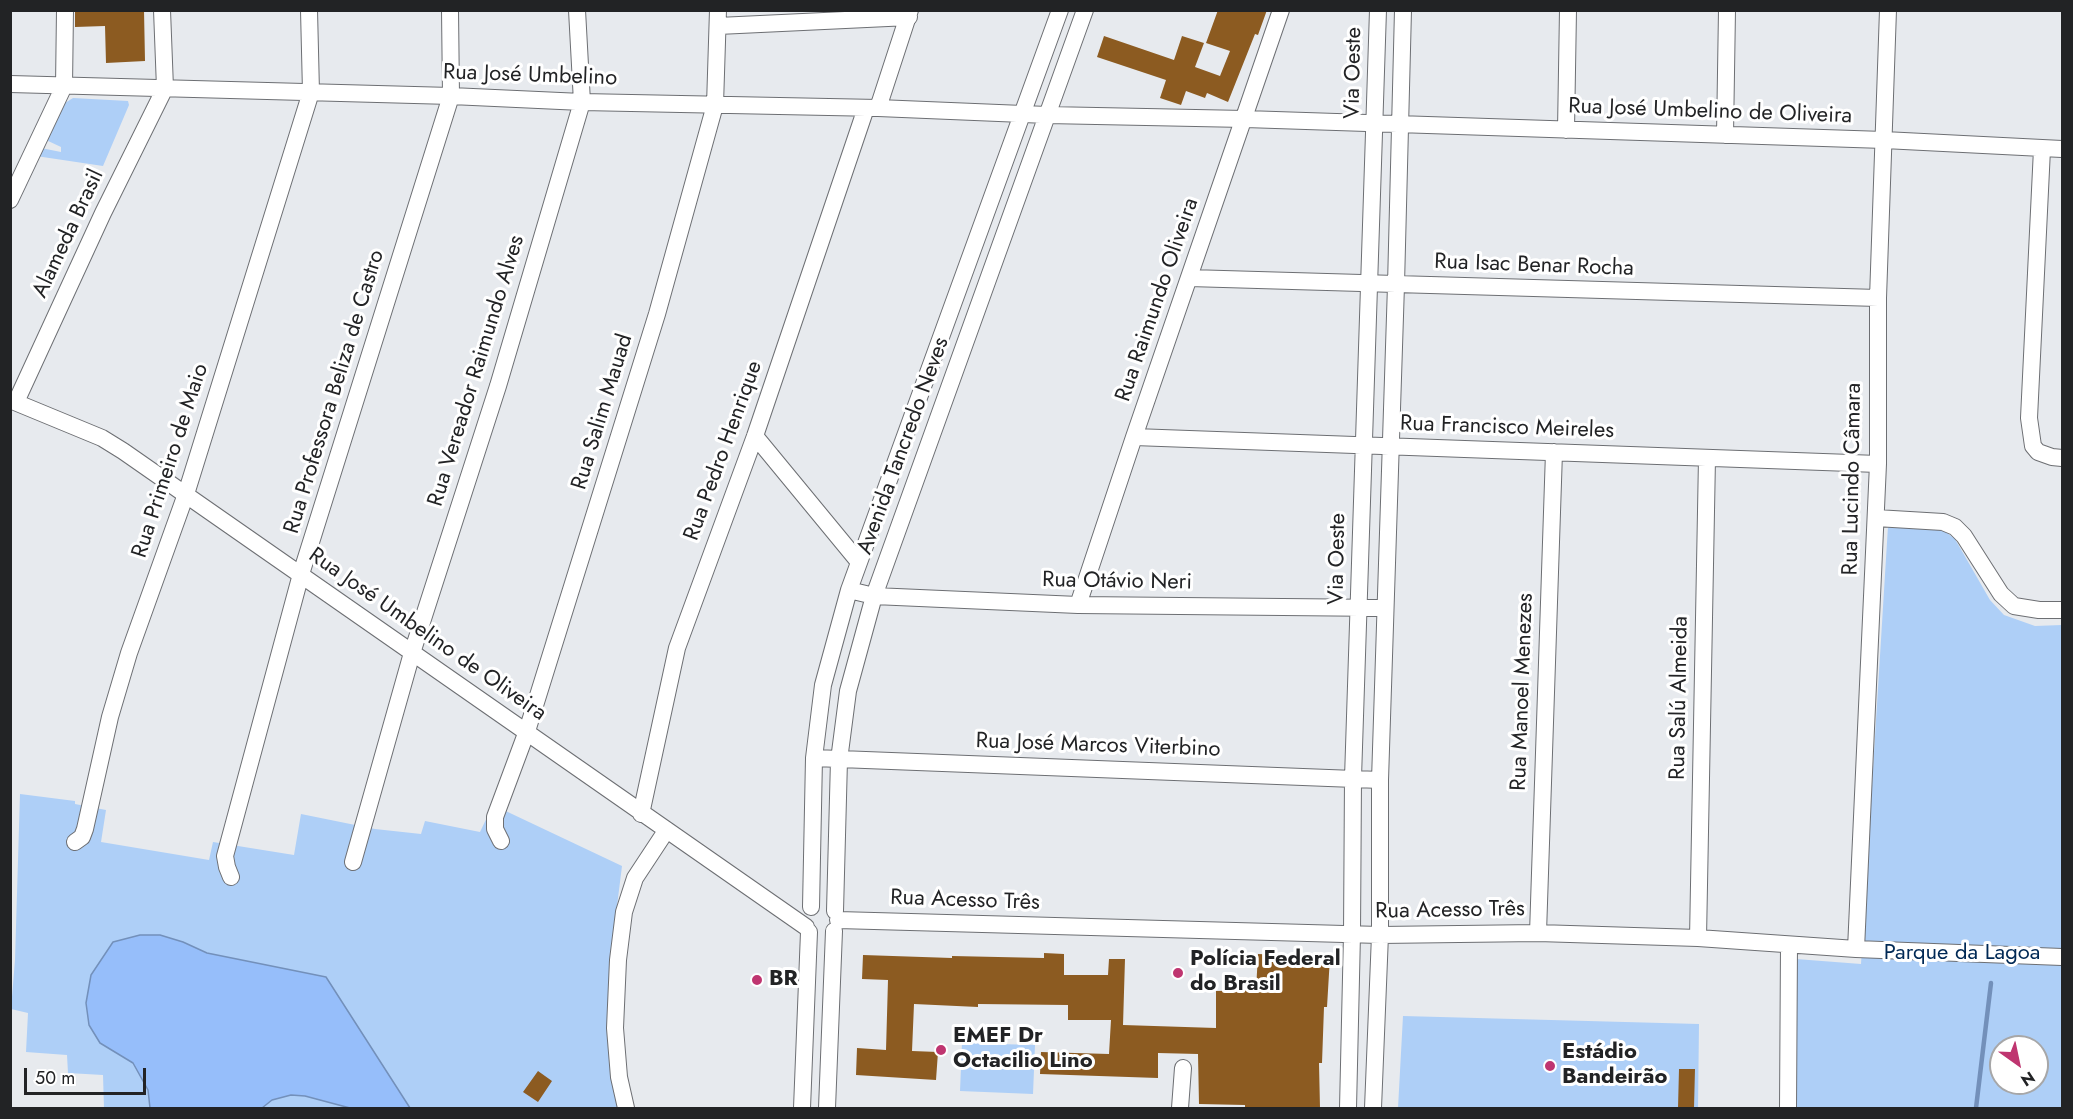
<!DOCTYPE html>
<meta charset="utf-8">
<style>
body{margin:0}
#map{position:relative;width:2073px;height:1119px;overflow:hidden;background:#e7eaee;font-family:Jost,sans-serif}
canvas{display:block}
.frame{position:absolute;inset:0;border:12px solid #222325;pointer-events:none}
.north{position:absolute;left:1989px;top:1035px;width:60px;height:60px;box-sizing:border-box;background:#fff;border:2px solid #a7a7a8;border-radius:50%;rotate:147deg;font-size:16px;font-weight:700;line-height:24px;text-align:center;color:#222325}
.north::after{content:'';display:block;margin:auto;width:21px;height:27px;background:#bf3570;clip-path:polygon(50% 0,100% 100%,50% 72%,0 100%)}
.scale{position:absolute;left:24px;top:1068px;width:122px;height:27px;box-sizing:border-box;border:3px solid #222325;border-top:0;padding-left:8px;font-size:18px;line-height:21px;white-space:nowrap;color:#222325;-webkit-text-stroke:4px #fff;paint-order:stroke}
</style>
<div id="map">
<canvas width="2073" height="1119"></canvas>
<div class="frame"></div>
<div class="north">N</div>
<div class="scale">50 m</div>
</div>
<script>
const c = document.querySelector('canvas').getContext('2d');
c.lineJoin = 'round';
function fillPath(path, color) {
  c.fillStyle = color;
  c.fill(path, 'evenodd');
}
function toPath(rows) {
  const path = new Path2D();
  for (const r of rows) {
    path.moveTo(r[0], r[1]);
    for (let i = 2; i < r.length; i += 2) path.lineTo(r[i], r[i + 1]);
  }
  return path;
}
function strokePath(path, color, width, dash) {
  c.strokeStyle = color;
  c.lineWidth = width;
  c.lineCap = dash ? 'butt' : 'round';
  c.setLineDash(dash || []);
  c.stroke(path);
}
function write(font, color, halo, rows, align = 'center') {
  c.font = font + ' Jost,sans-serif';
  c.lineWidth = 6;
  c.setLineDash([]);
  c.textBaseline = 'middle';
  c.strokeStyle = halo;
  c.fillStyle = color;
  for (const [text, x, y, turn = 0] of rows) {
    c.save();
    c.translate(x, y);
    c.rotate((+turn || 0) * Math.PI / 180);
    c.textAlign = isNaN(turn) ? turn : align;
    if (halo) c.strokeText(text, 0, 0);
    c.fillText(text, 0, 0);
    c.restore();
  }
}
fillPath(toPath([
 [73,98,128,101,129,105,103,166,36,156,41,148,61,152,61,147,46,140,65,103],
 [1888,526,1942,529,1955,539,1990,600,2004,615,2035,626,2062,625,2062,1108,1791,1108,1796,959,1861,964],
 [2001,1047,2037,1047,2037,1083,2001,1083],
 [20,794,75,801,75,804,106,810,101,842,209,860,213,842,294,855,301,814,375,829,421,834,425,821,480,832,493,805,622,866,609,970,615,1063,622,1108,104,1108,103,1075,68,1073,67,1055,26,1052,28,1013,11,1009,15,960],
 [1403,1016,1699,1024,1698,1108,1398,1108],
 [962,1043,1035,1045,1033,1094,960,1091]
]), '#aecff7');
const water = toPath([
 [140,935,160,935,183,942,207,953,326,977,410,1108,350,1108,305,1096,291,1095,272,1100,262,1108,150,1108,148,1090,133,1063,100,1043,89,1025,86,1003,91,975,113,942,140,935]
]);
fillPath(water, '#96befa');
strokePath(water, '#7390ba', 1.5);
strokePath(toPath([
 [1976,1108,1991,983]
]), '#7390ba', 4.5);
fillPath(toPath([
 [75,10,144,10,145,61,106,63,105,26,75,27],
 [1218,10,1267,10,1258,35,1255,34,1228,102,1207,93,1205,98,1186,91,1181,105,1160,98,1166,80,1097,57,1104,36,1174,60,1182,36,1204,43,1195,67,1220,76,1230,51,1206,43],
 [1044,953,1064,954,1064,975,1108,975,1109,959,1125,959,1123,1025,1216,1028,1216,991,1256,990,1258,954,1330,957,1327,1007,1324,1007,1322,1063,1319,1063,1320,1108,1245,1108,1245,1105,1199,1104,1198,1054,1158,1053,1158,1078,1040,1074,1041,1052,1109,1054,1111,1020,1068,1020,1068,1005,978,1004,978,1007,914,1004,912,1051,938,1052,936,1080,856,1075,857,1048,886,1050,888,980,862,979,863,955,952,958,952,956,1044,958],
 [1679,1069,1695,1069,1694,1108,1678,1108],
 [538,1071,552,1081,538,1102,523,1092]
]), '#8c5b21');
const minor = toPath([
 [718,26,909,17],
 [10,84,451,96,582,102,878,108,1047,115,1245,119,1884,140,2062,149],
 [878,108,910,10],
 [1566,130,1568,10],
 [1725,135,1727,10],
 [2042,149,2029,418,2033,446,2038,452,2052,457,2062,458],
 [10,200,64,86,65,10],
 [1189,278,1878,298],
 [10,400,102,438,123,451,806,927],
 [16,402,103,213,165,88,162,10],
 [755,436,858,561],
 [1134,437,1878,464],
 [1876,518,1943,522,1955,527,1964,536,2001,594,2014,606,2039,610,2062,610],
 [849,590,874,596,1078,605,1385,608],
 [1078,605,1134,437,1281,10],
 [814,758,1380,780],
 [641,814,677,648,755,436,866,108],
 [501,841,495,829,495,817,527,731,657,314,715,105,718,10],
 [75,842,82,837,85,829,110,717,129,653,186,494,311,92,309,10],
 [353,862,412,653,498,386,582,102,577,10],
 [231,877,227,867,225,856,301,574,451,96,450,10],
 [811,907,814,758,823,685,849,590,1060,10],
 [835,911,839,760,848,691,874,596,1085,10],
 [838,920,1380,935,1538,933,1698,938,1856,949,2062,957],
 [1538,933,1554,452],
 [1698,938,1707,458],
 [1856,949,1878,464,1878,298,1888,10],
 [626,1108,619,1077,615,1028,618,960,624,912,635,878,666,831],
 [802,1108,809,932],
 [827,1108,834,931],
 [1180,1108,1183,1068],
 [1348,1108,1352,934,1353,778,1378,10],
 [1373,1108,1380,935,1380,780,1396,285,1403,10],
 [1788,1108,1789,945]
]);
strokePath(minor, '#6d6f73', 18);
strokePath(minor, '#fff', 16);
for (const [x, y, r, color] of [
 [1178,973,6,"#bf3570"],
 [757,980,6,"#bf3570"],
 [941,1050,6,"#bf3570"],
 [1550,1066,6,"#bf3570"]
]) {
  const dot = new Path2D();
  dot.arc(x, y, r, 0, 2 * Math.PI);
  c.fillStyle = color;
  c.fill(dot);
  strokePath(dot, '#fff', 2);
}
write('22px', '#222325', '#fff', [
 ["Via Oeste",1354,73,-89],
 ["Rua José Umbelino",530,76,2],
 ["Rua José Umbelino de Oliveira",1710,112,2],
 ["Alameda Brasil",69,234,-65],
 ["Rua Isac Benar Rocha",1534,266,2],
 ["Rua Raimundo Oliveira",1158,300,-71],
 ["Rua Vereador Raimundo Alves",477,371,-73],
 ["Rua Professora Beliza de Castro",335,392,-73],
 ["Rua Salim Mauad",603,412,-73],
 ["Rua Francisco Meireles",1507,428,2],
 ["Avenida Tancredo Neves",904,446,-70],
 ["Rua Pedro Henrique",724,451,-70],
 ["Rua Primeiro de Maio",171,461,-72],
 ["Rua Lucindo Câmara",1853,479,-89],
 ["Via Oeste",1338,559,-89],
 ["Rua Otávio Neri",1117,582,1],
 ["Rua José Umbelino de Oliveira",427,635,35],
 ["Rua Manoel Menezes",1523,692,-88],
 ["Rua Salú Almeida",1680,698,-89],
 ["Rua José Marcos Viterbino",1098,746,2],
 ["Rua Acesso Três",965,901,2],
 ["Rua Acesso Três",1450,911,-1]
]);
write('22px', '#002955', '#fff', [
 ["Parque da Lagoa",1962,954]
]);
write('bold 22px', '#222325', '#fff', [
 ["Polícia Federal",1190,960],
 ["do Brasil",1190,985],
 ["BR",769,980],
 ["EMEF Dr",953,1037],
 ["Octacilio Lino",953,1062],
 ["Estádio",1562,1053],
 ["Bandeirão",1562,1078]
], 'left');
</script>
